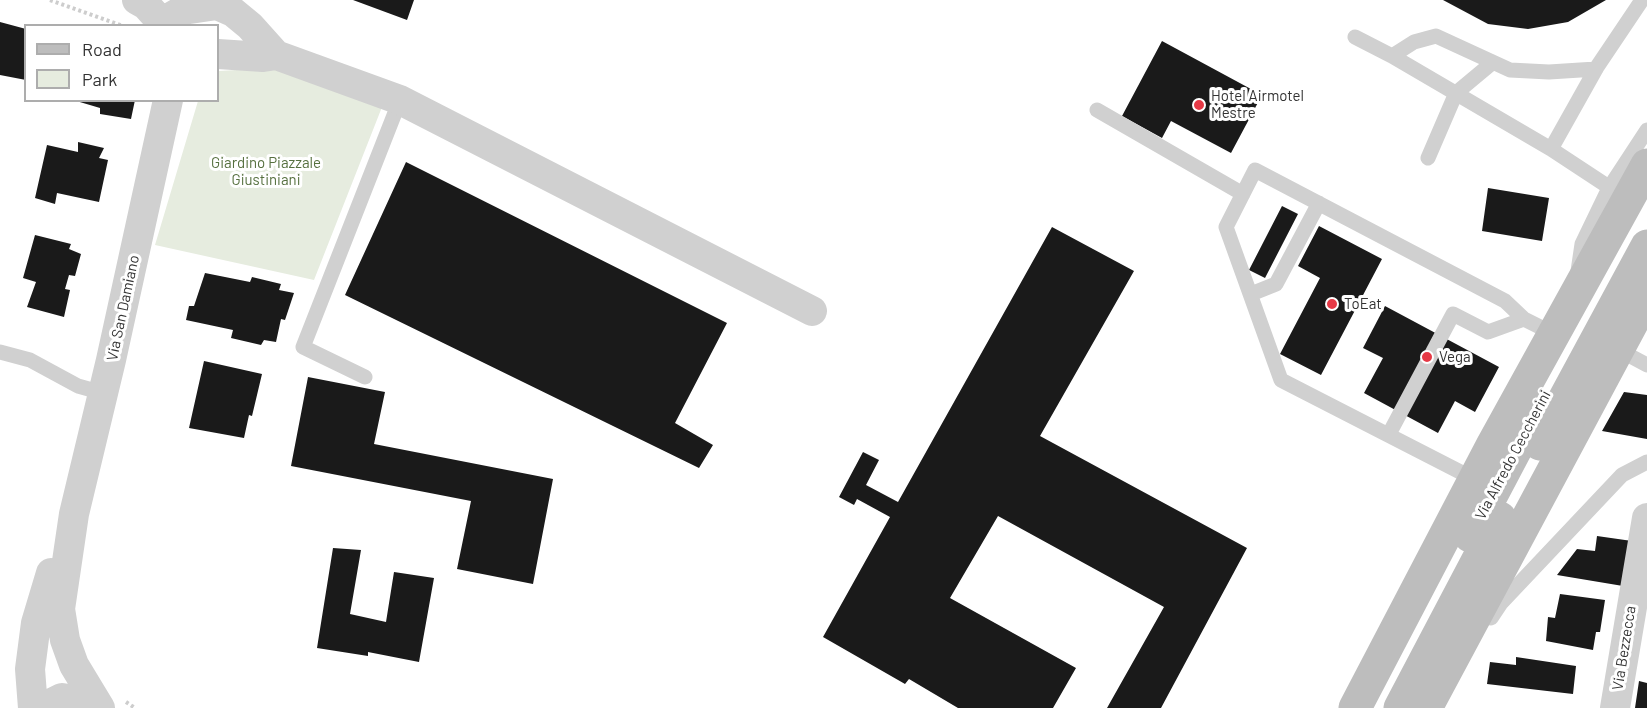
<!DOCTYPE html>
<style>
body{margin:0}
#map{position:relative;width:1647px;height:708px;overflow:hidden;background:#fff;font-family:Barlow,sans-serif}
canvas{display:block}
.legend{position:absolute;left:24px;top:24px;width:195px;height:78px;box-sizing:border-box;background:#fff;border:2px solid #adadad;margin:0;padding:8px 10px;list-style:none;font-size:18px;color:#333}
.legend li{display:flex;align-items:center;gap:12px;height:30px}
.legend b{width:30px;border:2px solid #adadad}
</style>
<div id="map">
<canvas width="1647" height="708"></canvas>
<ul class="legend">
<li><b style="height:8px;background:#bdbdbd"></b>Road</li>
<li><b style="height:16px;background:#e6ecdf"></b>Park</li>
</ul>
</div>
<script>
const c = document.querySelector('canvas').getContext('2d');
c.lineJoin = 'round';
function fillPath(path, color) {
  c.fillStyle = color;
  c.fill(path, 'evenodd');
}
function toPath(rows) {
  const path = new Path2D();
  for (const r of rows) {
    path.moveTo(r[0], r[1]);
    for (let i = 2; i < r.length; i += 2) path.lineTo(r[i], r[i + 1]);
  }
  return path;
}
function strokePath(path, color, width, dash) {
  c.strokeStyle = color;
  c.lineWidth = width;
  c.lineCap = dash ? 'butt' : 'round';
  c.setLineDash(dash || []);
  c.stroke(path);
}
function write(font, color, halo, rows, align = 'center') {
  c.font = font + ' Barlow,sans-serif';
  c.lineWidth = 6;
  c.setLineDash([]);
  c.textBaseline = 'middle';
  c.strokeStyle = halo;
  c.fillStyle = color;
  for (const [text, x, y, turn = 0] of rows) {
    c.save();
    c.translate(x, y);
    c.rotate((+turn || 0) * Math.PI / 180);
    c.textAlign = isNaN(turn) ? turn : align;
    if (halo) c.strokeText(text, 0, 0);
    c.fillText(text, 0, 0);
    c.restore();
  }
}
fillPath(toPath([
 [274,68,382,107,314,280,155,245,198,101,218,100,218,71]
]), '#e6ecdf');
fillPath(toPath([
 [353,0,414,0,407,20],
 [1443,0,1606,0,1568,22,1528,29,1488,24],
 [0,22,26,29,26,80,0,75],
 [1162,41,1262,95,1231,153,1171,121,1162,138,1122,116],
 [73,100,135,100,131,119,100,114,100,108],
 [78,142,104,148,99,158,108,160,99,202,57,193,55,204,35,198,47,145,78,152],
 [406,162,727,323,675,423,713,445,699,468,345,295],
 [1488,188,1549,198,1542,241,1482,231],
 [1282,206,1298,214,1265,278,1249,270],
 [1319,226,1382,259,1321,375,1280,354,1320,278,1298,266],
 [1052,227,1134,271,1040,436,1247,548,1161,708,1107,708,1164,607,998,516,950,598,1076,668,1053,708,958,708,909,679,905,684,823,637,890,517,857,499,854,505,839,497,863,452,879,460,866,485,898,502],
 [35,235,71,244,69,249,81,254,75,276,69,275,65,289,70,290,64,317,27,307,36,282,23,278],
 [205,273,250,282,252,277,281,284,279,290,294,293,285,320,281,319,276,342,264,340,261,345,231,338,233,330,186,320,189,306,194,306],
 [1385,306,1499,367,1475,412,1455,401,1438,433,1364,393,1383,358,1363,348],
 [204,361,262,374,252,416,249,415,244,438,189,428],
 [308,377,385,392,374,444,553,479,533,584,457,569,471,501,291,466],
 [1624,392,1647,395,1647,439,1602,431],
 [1597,536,1632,541,1623,586,1557,575,1577,549,1595,551],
 [333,548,361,550,350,614,386,622,394,572,434,578,419,662,368,652,368,656,317,648],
 [1560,594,1605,600,1600,632,1596,632,1593,650,1546,641,1548,617,1555,618],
 [1516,657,1576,666,1573,694,1487,684,1490,662,1516,665],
 [1639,681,1647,683,1647,708,1635,708]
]), '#1a1a1a');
strokePath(toPath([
 [50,0,123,26],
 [126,702,135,708]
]), '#cdcdcd', 4, [3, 3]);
strokePath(toPath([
 [1355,37,1392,56,1551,149],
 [1392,56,1414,42,1436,36,1510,70,1549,72,1596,69],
 [1097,110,1243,194],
 [1428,158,1456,93,1492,63],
 [1627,199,1551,149,1597,67,1642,0],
 [1578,271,1582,244,1609,188,1647,130],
 [1251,294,1276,284,1319,203],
 [1619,350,1647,365],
 [0,352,30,360,78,386,103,393],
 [365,377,303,347,400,100],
 [1389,434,1453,314,1488,332,1524,319],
 [1474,479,1281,380,1226,227,1255,170,1505,301,1524,319,1552,333],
 [1491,618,1501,603,1622,475,1647,462]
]), '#d0d0d0', 15);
strokePath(toPath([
 [137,0,146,5,165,26],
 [164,21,183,10,217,5,233,12,250,26,276,55,400,100,812,311],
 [218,54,263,57,276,55],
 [33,708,30,669,36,623,51,573],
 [42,708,62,698,81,701,97,708],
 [100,708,74,665,65,640,60,609,74,514,111,360,168,100],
 [1615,708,1647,518]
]), '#d0d0d0', 30);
strokePath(toPath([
 [1540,444,1647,246],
 [1470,536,1538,407],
 [1355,708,1493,444,1647,165],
 [1400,708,1500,518],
 [1426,708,1647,295]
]), '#bdbdbd', 33);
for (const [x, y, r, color] of [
 [1199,105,6,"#e63946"],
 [1332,304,6,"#e63946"],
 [1427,357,6,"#e63946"]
]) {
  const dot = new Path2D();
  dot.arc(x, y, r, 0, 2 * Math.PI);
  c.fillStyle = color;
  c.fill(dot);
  strokePath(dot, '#fff', 2);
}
write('15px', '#333', '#fff', [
 ["Hotel Airmotel",1211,96],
 ["Mestre",1211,113],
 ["ToEat",1344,304],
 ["Vega",1439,357]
], 'left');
write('15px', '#56703f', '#fff', [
 ["Giardino Piazzale",266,163],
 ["Giustiniani",266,180]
]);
write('15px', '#333', '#fff', [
 ["Via San Damiano",123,308,-78],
 ["Via Alfredo Ceccherini",1513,455,-62],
 ["Via Bezzecca",1624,648,-81]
]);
</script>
